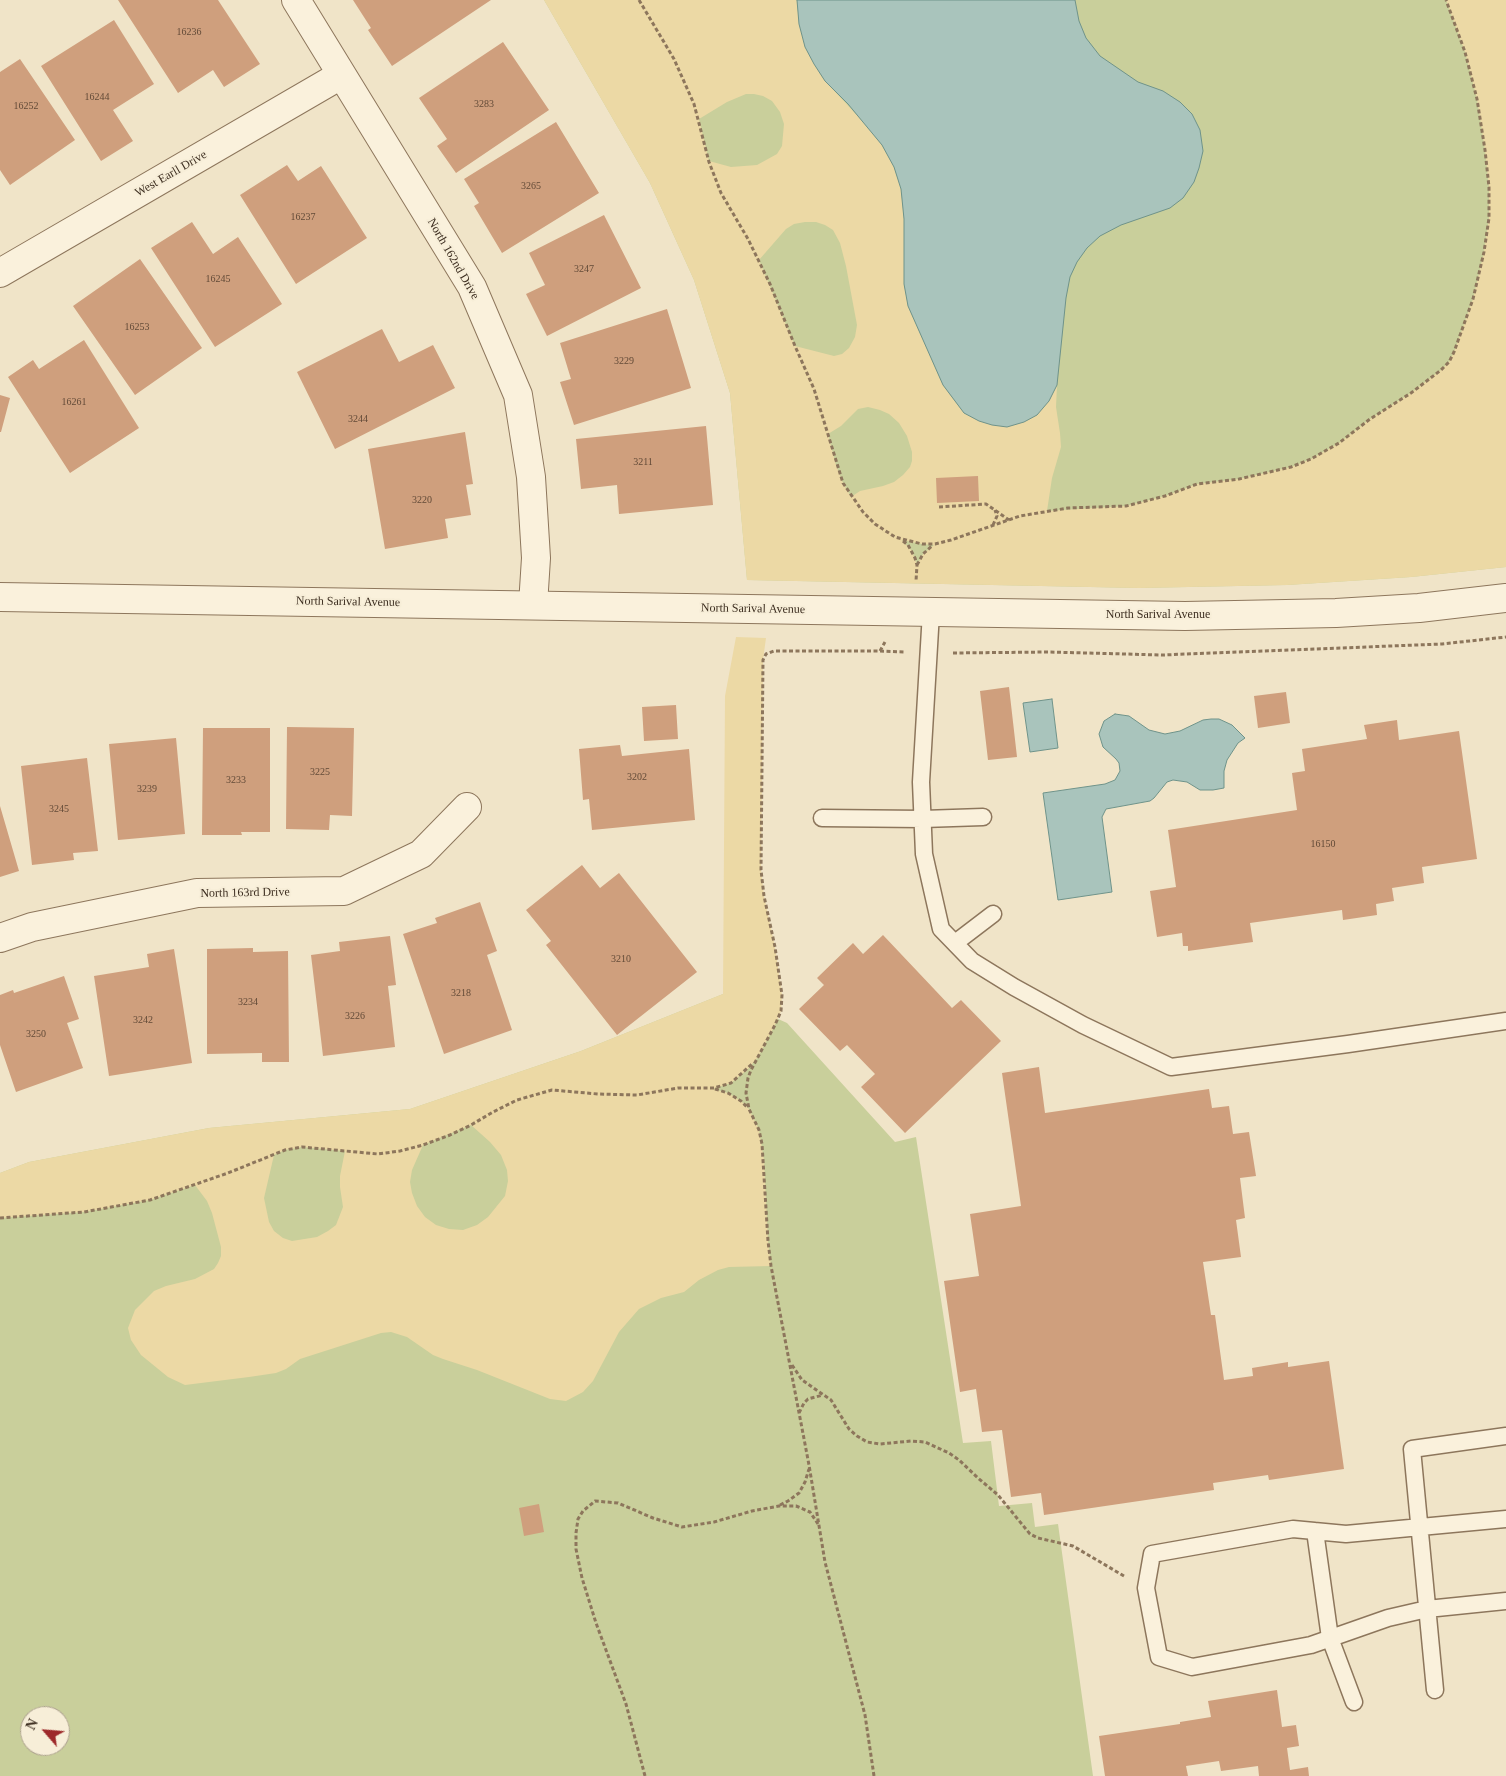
<!DOCTYPE html>
<style>
body{margin:0}
#map{position:relative;width:1506px;height:1776px;overflow:hidden;background:#f0e4c8;font-family:"Times New Roman",serif}
canvas{display:block}
.north{position:absolute;left:20px;top:1706px;width:50px;height:50px;box-sizing:border-box;background:#f7eed8;border:1px solid #ada18e;border-radius:50%;rotate:297deg;font-size:14px;font-weight:700;line-height:20px;text-align:center;color:#3d2e20}
.north::after{content:'';display:block;margin:auto;width:18px;height:22px;background:#9e2a2b;clip-path:polygon(50% 0,100% 100%,50% 72%,0 100%)}
</style>
<div id="map">
<canvas width="1506" height="1776"></canvas>
<div class="north">N</div>
</div>
<script>
const c = document.querySelector('canvas').getContext('2d');
c.lineJoin = 'round';
function fillPath(path, color) {
  c.fillStyle = color;
  c.fill(path, 'evenodd');
}
function toPath(rows) {
  const path = new Path2D();
  for (const r of rows) {
    path.moveTo(r[0], r[1]);
    for (let i = 2; i < r.length; i += 2) path.lineTo(r[i], r[i + 1]);
  }
  return path;
}
function strokePath(path, color, width, dash) {
  c.strokeStyle = color;
  c.lineWidth = width;
  c.lineCap = dash ? 'butt' : 'round';
  c.setLineDash(dash || []);
  c.stroke(path);
}
function write(font, color, halo, rows, align = 'center') {
  c.font = font + ' "Times New Roman",serif';
  c.lineWidth = 4;
  c.setLineDash([]);
  c.textBaseline = 'middle';
  c.strokeStyle = halo;
  c.fillStyle = color;
  for (const [text, x, y, turn = 0] of rows) {
    c.save();
    c.translate(x, y);
    c.rotate((+turn || 0) * Math.PI / 180);
    c.textAlign = isNaN(turn) ? turn : align;
    if (halo) c.strokeText(text, 0, 0);
    c.fillText(text, 0, 0);
    c.restore();
  }
}
fillPath(toPath([
 [544,0,1506,0,1506,567,1411,577,1287,585,1139,588,747,580,730,393,694,280,650,183],
 [723,994,787,1023,895,1142,916,1137,963,1443,991,1441,999,1506,1032,1503,1035,1527,1058,1524,1093,1776,0,1776,0,1173,29,1162,209,1128,410,1109,581,1051],
 [30,1716,60,1716,60,1746,30,1746]
]), '#c9cf9b');
fillPath(toPath([
 [544,0,797,0,799,24,825,81,867,126,882,145,894,167,901,189,904,219,904,284,908,306,943,385,964,413,992,425,1049,401,1057,385,1056,407,1060,433,1061,447,1052,478,1047,511,1126,506,1165,496,1197,484,1239,479,1291,467,1311,459,1339,443,1370,419,1411,393,1441,370,1449,362,1454,352,1473,299,1484,252,1489,218,1489,187,1485,150,1477,99,1465,52,1446,0,1506,0,1506,567,1411,577,1287,585,1139,588,747,580,730,393,694,280,650,183],
 [746,94,754,94,763,96,772,101,780,112,784,124,782,146,777,154,757,165,731,167,709,161,699,119,727,102],
 [805,222,816,222,825,225,833,230,840,243,846,266,857,325,855,337,849,348,842,354,834,356,795,346,759,260,786,229,794,224],
 [868,407,880,410,889,414,899,423,907,436,912,452,912,461,910,467,903,475,894,482,883,486,860,491,851,497,843,483,836,465,828,434,841,426,858,409],
 [902,540,922,544,934,545,923,554,917,565,912,551],
 [736,637,766,638,763,660,761,870,764,896,775,947,782,995,781,1011,775,1025,758,1057,748,1069,731,1083,713,1089,728,1093,741,1101,749,1109,759,1130,764,1160,768,1241,771,1266,729,1267,718,1270,699,1280,684,1292,661,1298,639,1309,619,1332,593,1381,583,1392,566,1401,550,1399,477,1370,443,1359,433,1355,407,1337,391,1332,381,1333,300,1359,286,1369,276,1373,249,1377,185,1385,168,1377,141,1355,131,1340,128,1328,135,1310,154,1291,166,1286,195,1279,214,1269,218,1263,221,1256,221,1247,212,1213,207,1201,195,1185,150,1200,84,1212,0,1218,0,1173,29,1162,209,1128,410,1109,581,1051,723,994,725,696],
 [471,1125,490,1142,501,1155,507,1170,508,1181,505,1196,488,1217,477,1225,463,1230,449,1229,436,1225,425,1217,417,1206,412,1193,410,1182,412,1170,423,1145],
 [302,1147,345,1151,340,1176,340,1187,343,1207,336,1225,328,1231,317,1237,292,1241,283,1238,274,1231,269,1222,264,1198,274,1155,285,1150]
]), '#ecd9a5');
const water = toPath([
 [797,0,1075,0,1079,21,1086,38,1100,56,1138,82,1163,91,1180,102,1192,114,1200,130,1203,151,1199,168,1194,182,1183,198,1170,208,1121,225,1100,236,1087,248,1077,262,1070,277,1066,298,1057,385,1049,401,1037,415,1024,422,1007,427,992,425,979,421,964,413,943,385,908,306,904,284,904,219,901,189,894,167,882,145,848,104,825,81,814,64,805,47,799,24,797,0],
 [1052,699,1058,748,1030,752,1023,703,1052,699],
 [1115,714,1129,716,1149,730,1165,734,1180,731,1203,720,1211,719,1219,719,1232,725,1245,738,1238,743,1227,760,1224,771,1224,788,1213,790,1200,790,1187,782,1173,780,1167,782,1154,798,1150,801,1106,809,1102,817,1112,892,1058,900,1043,793,1105,784,1115,780,1120,771,1119,763,1116,759,1103,747,1099,734,1104,721,1115,714]
]);
fillPath(water, '#a9c4bc');
strokePath(water, '#6f938a', 1);
fillPath(toPath([
 [118,0,218,0,260,64,224,87,213,70,178,93],
 [353,0,491,0,392,66,368,30,371,28],
 [114,20,154,84,113,110,133,141,101,161,41,66],
 [503,42,549,110,456,173,437,146,447,139,419,98],
 [20,59,75,140,10,185,0,170,0,72],
 [556,122,599,193,502,253,474,206,479,203,464,179],
 [287,165,298,181,321,166,367,238,296,284,240,195],
 [604,215,641,288,547,336,526,294,545,285,529,253],
 [192,222,213,254,238,237,282,304,215,347,151,248],
 [140,259,202,348,135,395,73,306],
 [667,309,691,388,574,425,560,382,571,379,560,343],
 [382,329,399,362,433,345,455,388,335,449,297,372],
 [84,340,139,428,70,473,8,377,33,360,39,369],
 [0,395,10,398,1,432,0,432],
 [706,426,713,505,619,514,617,485,581,489,576,439],
 [465,432,473,484,466,485,471,515,445,519,448,538,385,549,368,449],
 [978,476,979,501,937,503,936,478],
 [1009,687,1017,757,988,760,980,691],
 [1286,692,1290,723,1258,728,1254,696],
 [676,705,678,739,644,741,642,707],
 [1397,720,1399,740,1459,731,1477,859,1422,867,1424,883,1392,888,1394,901,1376,904,1377,915,1343,920,1342,910,1250,923,1253,942,1188,951,1188,946,1183,946,1182,933,1157,937,1150,891,1176,887,1168,830,1297,810,1292,773,1305,771,1302,749,1367,739,1364,725],
 [287,727,354,728,352,816,330,815,329,830,286,829],
 [203,728,270,728,270,832,241,832,242,835,202,835],
 [176,738,185,834,118,840,109,744],
 [620,745,622,756,689,749,695,820,592,830,589,799,583,800,579,749],
 [87,758,98,851,73,853,74,860,32,865,21,766],
 [0,806,19,871,0,877],
 [582,865,600,888,619,873,697,972,617,1035,546,945,551,941,526,910],
 [480,902,497,951,487,955,512,1030,444,1054,403,934,437,923,435,918],
 [883,935,952,1008,961,1000,1001,1041,905,1133,861,1087,875,1074,847,1045,840,1051,799,1009,824,985,817,978,853,943,863,954],
 [390,936,396,985,388,986,395,1047,323,1056,311,955,340,951,339,942],
 [253,948,253,952,288,951,289,1062,262,1062,262,1053,207,1054,207,949],
 [174,949,192,1063,109,1076,94,976,149,967,147,954],
 [64,976,79,1019,67,1023,83,1068,16,1092,0,1045,0,995,13,990,14,993],
 [1039,1067,1045,1113,1209,1089,1212,1108,1229,1106,1233,1134,1249,1132,1256,1176,1240,1178,1245,1218,1236,1220,1241,1257,1203,1262,1211,1315,1215,1315,1224,1380,1253,1376,1252,1368,1288,1362,1288,1367,1329,1361,1344,1469,1269,1480,1268,1475,1213,1483,1214,1490,1044,1515,1041,1493,1011,1497,1002,1430,982,1432,976,1389,960,1392,944,1281,979,1276,970,1214,1021,1206,1002,1073],
 [539,1504,544,1532,524,1536,519,1508],
 [1277,1690,1282,1727,1296,1725,1299,1746,1287,1748,1290,1770,1308,1767,1309,1776,1259,1776,1258,1766,1221,1771,1219,1761,1186,1766,1188,1776,1105,1776,1099,1736,1180,1724,1180,1722,1211,1717,1208,1701]
]), '#cf9f7d');
const service = toPath([
 [931,612,921,782,924,854,941,929,972,961,1014,987,1083,1025,1171,1067,1348,1044,1506,1021],
 [822,818,923,819,983,817],
 [955,943,993,914],
 [1506,1519,1346,1534,1293,1529,1152,1554,1146,1588,1159,1657,1192,1667,1311,1645,1388,1618,1427,1609,1506,1601],
 [1315,1531,1330,1638,1354,1702],
 [1435,1690,1412,1449,1506,1436]
]);
const minor = toPath([
 [296,0,472,287,518,395,531,477,536,558,533,605],
 [0,273,341,75],
 [0,938,32,927,197,893,344,891,421,854,467,807]
]);
const tertiary = toPath([
 [0,597,1185,616,1336,613,1419,608,1506,598]
]);
strokePath(service, '#8d765c', 19);
strokePath(minor, '#8d765c', 30);
strokePath(tertiary, '#8d765c', 30);
strokePath(toPath([
 [639,0,674,59,694,104,709,162,721,193,748,239,770,284,795,346,814,389,843,483,863,512,875,524,895,537,922,544,935,544,951,540,1020,516,1068,508,1126,506,1165,496,1197,484,1239,479,1291,467,1311,459,1339,443,1370,419,1411,393,1441,370,1449,362,1454,352,1473,299,1484,252,1489,218,1489,187,1485,150,1477,99,1465,52,1446,0],
 [939,507,986,504,1009,520],
 [993,525,997,516,995,510],
 [903,541,908,545,915,558,917,565,916,581],
 [917,565,923,554,933,545],
 [880,651,904,652],
 [953,653,1049,652,1162,655,1442,644,1506,637],
 [715,1089,728,1093,741,1101,748,1108],
 [0,1218,84,1212,150,1200,228,1173,285,1150,302,1147,378,1154,400,1151,423,1145,450,1135,471,1125,493,1112,517,1100,552,1090,598,1094,637,1095,678,1088,714,1088,731,1083,753,1063],
 [792,1365,802,1380,831,1400,849,1429,857,1436,867,1442,880,1444,911,1441,925,1442,949,1453,959,1460,978,1478,998,1495,1030,1534,1038,1538,1073,1546,1124,1576],
 [799,1413,804,1403,808,1399,823,1395],
 [780,1505,788,1501,799,1493,805,1482,809,1469],
 [645,1776,626,1704,596,1623,582,1578,576,1549,576,1533,578,1519,583,1511,595,1501,618,1503,653,1518,682,1527,714,1522,752,1511,779,1506,796,1506,810,1512,818,1524],
 [874,1776,865,1715,825,1562,809,1465,771,1266,768,1241,762,1144,759,1130,749,1109,746,1093,748,1078,751,1070,775,1025,781,1011,782,995,775,947,764,896,761,870,763,660,766,654,774,651,880,651,885,642]
]), '#8d765c', 3, [4, 2.5]);
strokePath(service, '#faf1dc', 16);
strokePath(minor, '#faf1dc', 28);
strokePath(tertiary, '#faf1dc', 28);
write('10px', '#624a37', null, [
 ["16236",189,32],
 ["16244",97,97],
 ["3283",484,104],
 ["16252",26,106],
 ["3265",531,186],
 ["16237",303,217],
 ["3247",584,269],
 ["16245",218,279],
 ["16253",137,327],
 ["3229",624,361],
 ["16261",74,402],
 ["3244",358,419],
 ["3211",643,462],
 ["3220",422,500],
 ["3225",320,772],
 ["3202",637,777],
 ["3233",236,780],
 ["3239",147,789],
 ["3245",59,809],
 ["16150",1323,844],
 ["3210",621,959],
 ["3218",461,993],
 ["3234",248,1002],
 ["3226",355,1016],
 ["3242",143,1020],
 ["3250",36,1034]
]);
write('12px', '#3d2e20', '#f7eed8', [
 ["West Earll Drive",171,174,-30],
 ["North 162nd Drive",453,259,60],
 ["North Sarival Avenue",348,602,1],
 ["North Sarival Avenue",753,609,1],
 ["North Sarival Avenue",1158,615],
 ["North 163rd Drive",245,893,-1]
]);
</script>
